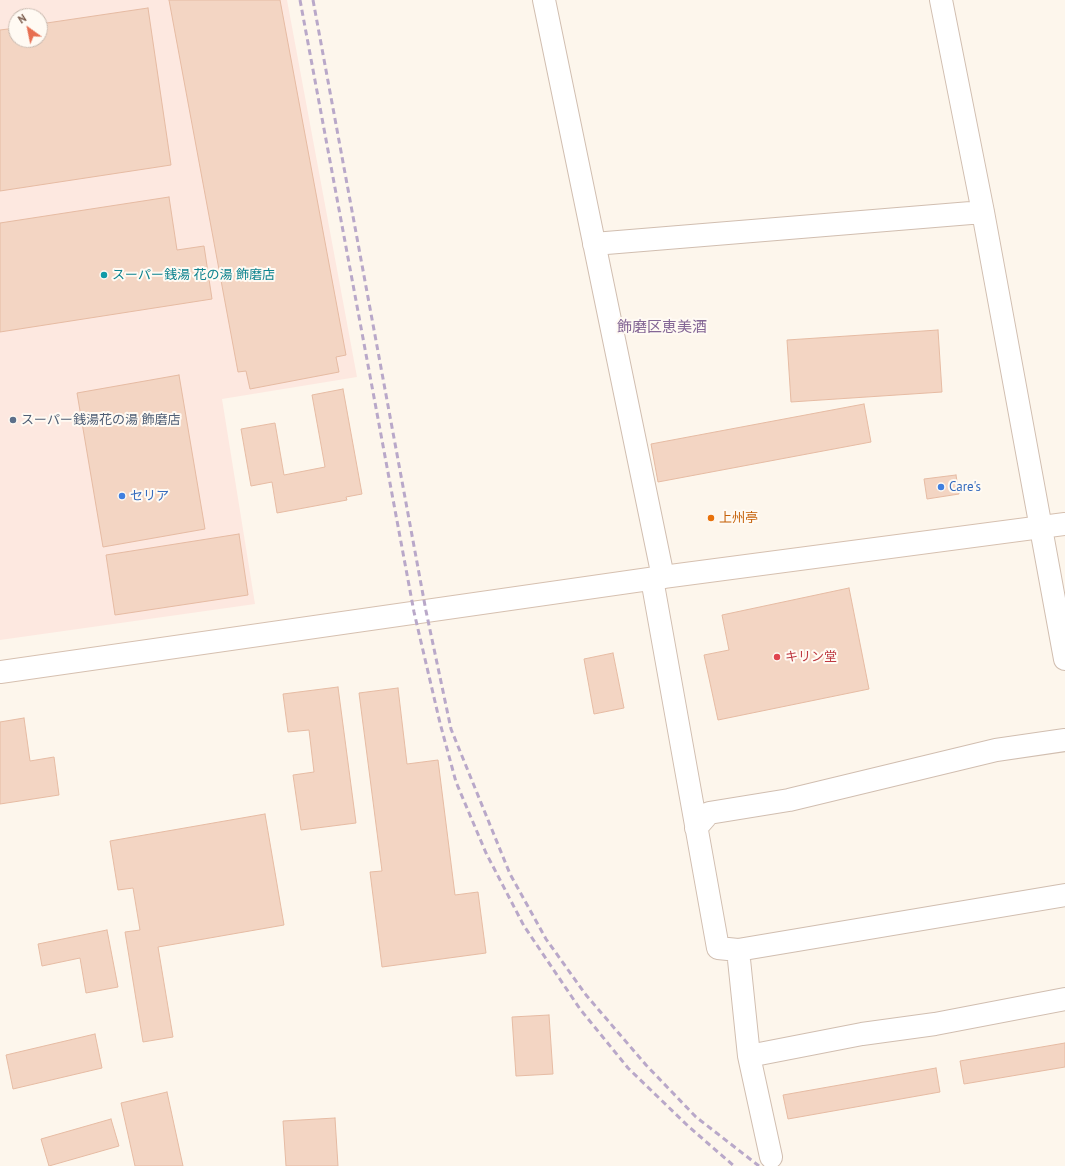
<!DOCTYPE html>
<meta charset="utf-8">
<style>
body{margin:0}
#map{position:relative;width:1065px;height:1166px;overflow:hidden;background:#fdf6ec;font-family:"PT Sans",sans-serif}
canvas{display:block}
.north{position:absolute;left:8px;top:8px;width:40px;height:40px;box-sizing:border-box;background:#fffaf3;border:1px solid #cabbb1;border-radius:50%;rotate:327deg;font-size:11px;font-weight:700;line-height:16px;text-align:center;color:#7a5c4d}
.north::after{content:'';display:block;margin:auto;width:14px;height:18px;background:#e76f51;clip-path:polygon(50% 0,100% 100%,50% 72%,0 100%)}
</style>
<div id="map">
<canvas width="1065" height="1166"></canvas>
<div class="north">N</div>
</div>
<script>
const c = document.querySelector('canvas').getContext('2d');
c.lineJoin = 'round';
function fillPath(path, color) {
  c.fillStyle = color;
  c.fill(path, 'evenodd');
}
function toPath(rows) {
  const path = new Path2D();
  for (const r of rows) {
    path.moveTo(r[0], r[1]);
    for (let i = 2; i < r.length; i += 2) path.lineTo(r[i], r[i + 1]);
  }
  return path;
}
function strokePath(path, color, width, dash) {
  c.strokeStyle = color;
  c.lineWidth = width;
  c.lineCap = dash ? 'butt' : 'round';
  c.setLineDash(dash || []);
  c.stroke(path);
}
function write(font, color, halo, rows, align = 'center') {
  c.font = font + ' "PT Sans","Noto Sans JP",sans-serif';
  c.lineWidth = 4;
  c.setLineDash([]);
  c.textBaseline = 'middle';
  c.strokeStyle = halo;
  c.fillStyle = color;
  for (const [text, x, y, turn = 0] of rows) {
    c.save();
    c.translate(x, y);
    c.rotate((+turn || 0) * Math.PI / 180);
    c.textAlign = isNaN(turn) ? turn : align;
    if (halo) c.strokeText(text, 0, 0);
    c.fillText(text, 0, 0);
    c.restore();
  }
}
fillPath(toPath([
 [0,0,287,0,357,377,222,399,255,604,0,640],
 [16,16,40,16,40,40,16,40]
]), '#fde8e0');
const building = toPath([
 [169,0,280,0,346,355,336,357,339,372,250,389,246,371,238,372,169,0],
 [148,8,171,165,0,191,0,30,16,28,16,40,40,40,40,24,148,8],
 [169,197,177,250,204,246,212,299,0,332,0,223,169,197],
 [938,330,942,392,791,402,787,340,938,330],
 [179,375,205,529,103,547,77,393,179,375],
 [343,389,362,494,346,497,347,500,277,513,272,482,251,486,241,429,275,423,284,475,325,467,312,395,343,389],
 [864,404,871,442,658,482,651,444,864,404],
 [956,475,959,494,927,499,924,479,956,475],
 [239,534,248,595,115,615,106,555,239,534],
 [849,588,869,689,718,720,704,655,729,650,722,615,849,588],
 [613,653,624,708,594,714,584,659,613,653],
 [338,687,356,823,301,830,293,775,314,772,309,730,288,732,283,694,338,687],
 [398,688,407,764,438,760,455,895,478,892,486,953,382,967,370,872,382,871,359,693,398,688],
 [24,718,30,761,54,757,59,795,0,804,0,722,24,718],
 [265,814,284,925,158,947,173,1037,143,1042,125,932,140,930,133,888,118,890,110,841,265,814],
 [107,930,118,987,86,993,80,958,42,966,38,944,107,930],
 [549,1015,553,1074,516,1076,512,1017,549,1015],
 [95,1034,102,1068,13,1089,6,1055,95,1034],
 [1065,1043,1065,1067,964,1084,960,1061,1065,1043],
 [936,1068,940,1092,788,1119,783,1095,936,1068],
 [167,1092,183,1166,135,1166,121,1103,167,1092],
 [335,1118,338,1166,286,1166,283,1121,335,1118],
 [111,1119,119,1146,49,1166,41,1139,111,1119]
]);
fillPath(building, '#f3d5c3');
strokePath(building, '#e6bba3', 1);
const street = toPath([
 [544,0,663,577],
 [941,0,983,212,1065,659],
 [594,244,983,212],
 [652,579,718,948,738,950,1065,895],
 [696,828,709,813,789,800,996,750,1065,740],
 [738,950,749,1056,771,1157],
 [749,1056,862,1034,935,1024,1065,999]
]);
const secondary = toPath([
 [0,672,663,577,1065,524]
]);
strokePath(street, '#d1beb0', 24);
strokePath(secondary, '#d6c0b0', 24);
strokePath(street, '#fff', 22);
strokePath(secondary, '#fff', 22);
strokePath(toPath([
 [300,0,414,612,440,723,456,782,486,853,524,926,580,1009,628,1068,688,1126,734,1166],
 [313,0,426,611,451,729,510,874,546,939,586,995,646,1065,696,1117,759,1166]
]), '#b9a8c9', 3, [6, 4]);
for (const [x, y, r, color] of [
 [104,275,4,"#0f9aa8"],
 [13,420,4,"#5c6f8a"],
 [941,487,4,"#3f7fe0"],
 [122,496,4,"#3f7fe0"],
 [711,518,4,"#e8710a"],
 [777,657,4,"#e0444e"]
]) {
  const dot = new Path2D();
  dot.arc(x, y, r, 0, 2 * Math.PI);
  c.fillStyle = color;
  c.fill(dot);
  strokePath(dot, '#fffaf3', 1.5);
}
write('13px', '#0d838f', '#fffaf3', [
 ["スーパー銭湯 花の湯 飾磨店",112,275]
], 'left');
write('13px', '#4e5e75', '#fffaf3', [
 ["スーパー銭湯花の湯 飾磨店",21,420]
], 'left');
write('13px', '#366cbe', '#fffaf3', [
 ["Care's",949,487],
 ["セリア",130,496]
], 'left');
write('13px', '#c56008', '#fffaf3', [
 ["上州亭",719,518]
], 'left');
write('13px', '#be3a42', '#fffaf3', [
 ["キリン堂",785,657]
], 'left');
write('15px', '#846695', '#fffaf3', [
 ["飾磨区恵美酒",662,328]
]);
</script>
